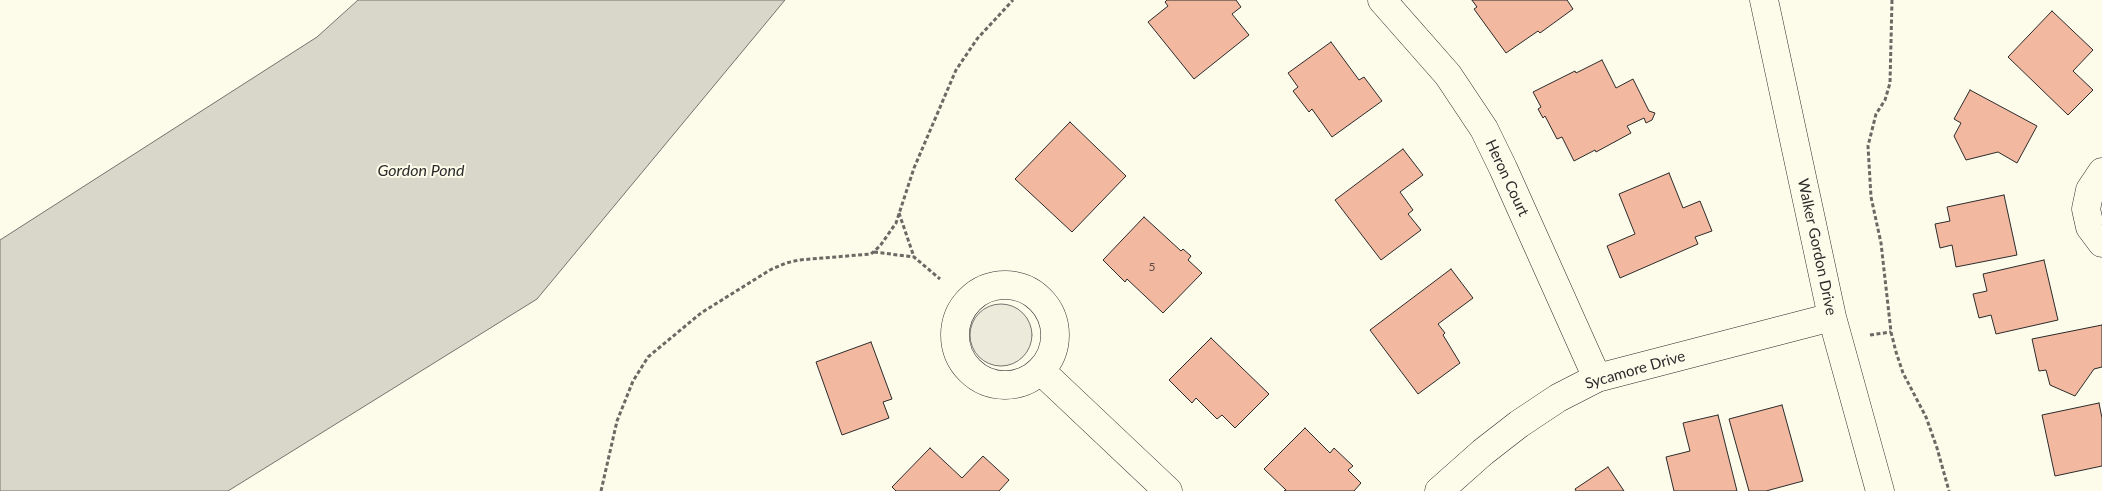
<!DOCTYPE html>
<style>
body{margin:0}
canvas{display:block;background:#fdfbea}
</style>
<canvas width="2102" height="491"></canvas>
<script>
const c = document.querySelector('canvas').getContext('2d');
c.lineJoin = 'round';
function fillPath(path, color) {
  c.fillStyle = color;
  c.fill(path, 'evenodd');
}
function toPath(rows) {
  const path = new Path2D();
  for (const r of rows) {
    if (r.length === 3) {
      path.moveTo(r[0] + r[2], r[1]);
      path.arc(r[0], r[1], r[2], 0, 2 * Math.PI);
      continue;
    }
    path.moveTo(r[0], r[1]);
    for (let i = 2; i < r.length; i += 2) path.lineTo(r[i], r[i + 1]);
  }
  return path;
}
function strokePath(path, color, width, dash) {
  c.strokeStyle = color;
  c.lineWidth = width;
  c.lineCap = dash ? 'butt' : 'round';
  c.setLineDash(dash || []);
  c.stroke(path);
}
function write(font, color, halo, rows, align = 'center') {
  c.font = font + ' Lato,sans-serif';
  c.lineWidth = 4;
  c.setLineDash([]);
  c.textBaseline = 'middle';
  c.strokeStyle = halo;
  c.fillStyle = color;
  for (const [text, x, y, turn = 0] of rows) {
    c.save();
    c.translate(x, y);
    c.rotate((+turn || 0) * Math.PI / 180);
    c.textAlign = isNaN(turn) ? turn : align;
    if (halo) c.strokeText(text, 0, 0);
    c.fillText(text, 0, 0);
    c.restore();
  }
}
const green = toPath([
 [1001,335,31]
]);
fillPath(green, '#ecebdb');
strokePath(green, '#74746e', 1);
const water = toPath([
 [358,0,785,0,537,299,228,491,0,491,0,240,317,37,358,0]
]);
fillPath(water, '#d8d7c9');
strokePath(water, '#74746e', 1);
const building = toPath([
 [1167,0,1236,0,1241,7,1232,14,1249,35,1194,79,1148,22,1168,6,1165,2,1167,0],
 [1472,0,1567,0,1573,9,1540,33,1538,31,1506,53,1474,9,1477,7,1472,0],
 [2052,11,2093,50,2073,71,2093,90,2068,115,2008,57,2052,11],
 [1331,42,1359,80,1364,77,1382,101,1332,137,1312,109,1309,112,1293,91,1298,87,1288,73,1331,42],
 [1602,60,1616,88,1633,79,1649,111,1655,113,1652,120,1646,123,1644,118,1627,126,1631,133,1596,152,1595,150,1574,161,1562,137,1557,139,1545,116,1543,118,1538,109,1541,107,1533,92,1575,71,1576,73,1602,60],
 [1970,90,2037,126,2017,163,1998,152,1966,160,1954,136,1961,123,1954,119,1970,90],
 [1070,122,1126,176,1072,232,1015,179,1070,122],
 [1403,149,1423,175,1400,192,1413,210,1408,214,1421,230,1381,260,1335,200,1403,149],
 [1669,173,1683,208,1700,201,1712,231,1695,237,1698,244,1620,278,1607,246,1635,234,1619,194,1669,173],
 [2004,195,2017,255,1956,267,1952,245,1940,248,1935,224,1950,221,1947,207,2004,195],
 [1144,217,1181,251,1183,249,1191,256,1188,260,1202,273,1163,313,1127,279,1125,282,1103,260,1144,217],
 [2044,260,2058,320,1996,334,1991,315,1979,318,1973,294,1987,291,1983,274,2044,260],
 [1451,269,1473,298,1438,324,1445,333,1443,335,1460,363,1418,394,1370,330,1451,269],
 [2102,325,2102,367,2094,369,2075,396,2050,385,2046,370,2039,371,2032,339,2102,325],
 [1211,338,1269,394,1235,428,1222,415,1217,419,1196,398,1192,403,1169,380,1211,338],
 [871,342,892,399,883,402,889,418,842,435,816,362,871,342],
 [2099,403,2102,418,2102,466,2055,476,2042,415,2099,403],
 [1782,405,1803,481,1766,491,1749,491,1729,419,1782,405],
 [1718,415,1737,491,1674,491,1666,457,1690,451,1683,423,1718,415],
 [1305,428,1330,453,1334,448,1353,466,1348,470,1361,483,1354,491,1284,491,1286,490,1264,469,1305,428],
 [930,448,962,478,983,456,1009,480,999,491,896,491,892,487,930,448],
 [1608,467,1624,491,1576,491,1575,489,1608,467]
]);
fillPath(building, '#f2b8a0');
strokePath(building, '#2b2b2b', 1);
const minor = toPath([
 [1382,0,1448,75,1484,129,1503,168,1597,378],
 [1764,0,1832,317,1880,491],
 [2102,172,2090,190,2086,209,2090,227,2102,243],
 [1005,335,50],
 [1041,371,1168,491],
 [1439,491,1483,452,1519,424,1558,398,1597,378,1832,317]
]);
strokePath(minor, '#2b2b2b', 29);
strokePath(toPath([
 [1892,0,1890,83,1885,100,1876,114,1868,146,1871,197,1881,243,1891,332,1896,352,1903,373,1926,417,1937,448,1949,491],
 [899,213,914,257],
 [874,252,914,257,940,279],
 [1870,335,1891,332],
 [601,491,617,421,633,381,648,357,701,313,770,270,786,263,799,260,871,254,880,246,896,223,914,168,956,70,977,39,1013,0]
]), '#6a6964', 3, [4, 2.5]);
strokePath(minor, '#fdfbea', 28);
write('12px', '#5d4e48', null, [
 ["5",1152,267]
]);
write('15px', '#2b2b2b', '#fdfbea', [
 ["Heron Court",1507,178,65],
 ["Walker Gordon Drive",1817,247,78],
 ["Sycamore Drive",1635,370,-16]
]);
write('italic 16px', '#2b2b2b', '#fdfbea', [
 ["Gordon Pond",421,171]
]);
</script>
